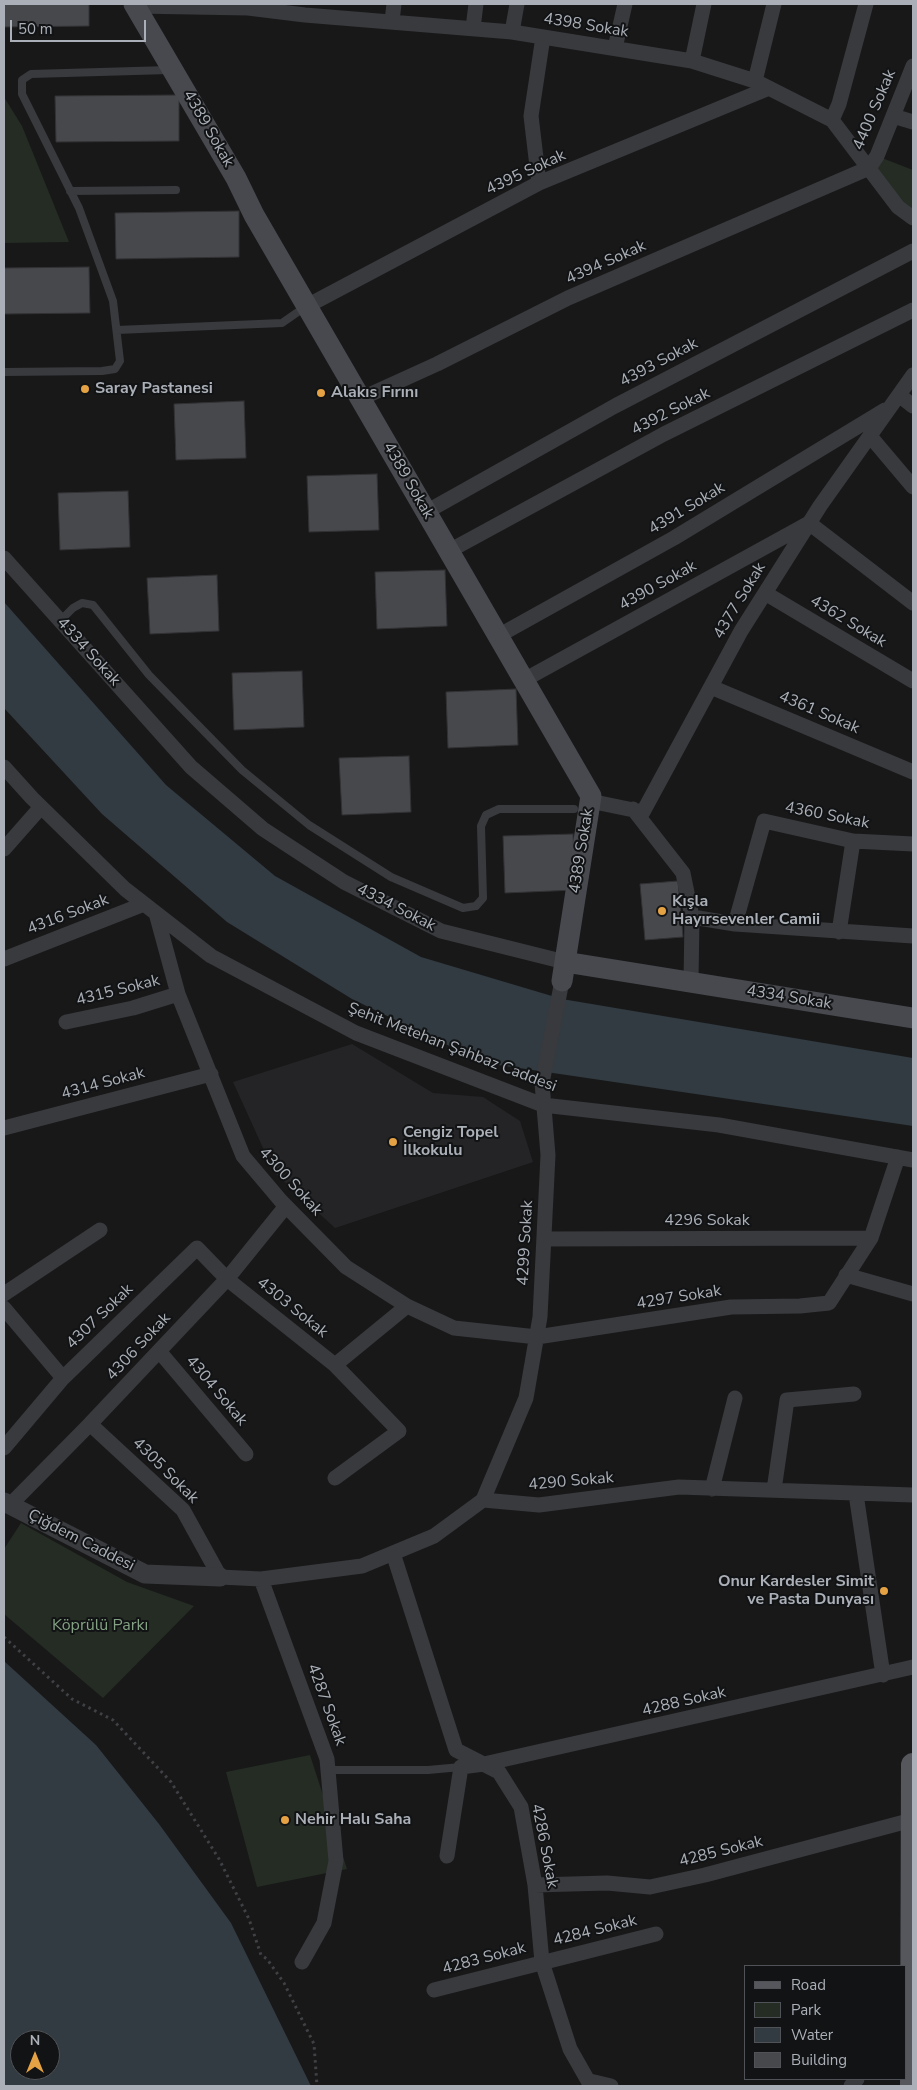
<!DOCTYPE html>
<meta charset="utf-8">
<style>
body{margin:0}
#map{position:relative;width:917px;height:2090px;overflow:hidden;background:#181819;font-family:"Nunito Sans",sans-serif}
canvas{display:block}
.frame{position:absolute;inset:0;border:5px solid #abb0b8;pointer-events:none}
.legend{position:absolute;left:744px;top:1965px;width:162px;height:115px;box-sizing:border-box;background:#121314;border:1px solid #4f5256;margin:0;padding:6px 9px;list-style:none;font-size:15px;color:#abb0b8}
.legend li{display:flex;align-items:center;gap:10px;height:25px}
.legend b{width:25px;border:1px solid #4f5256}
.north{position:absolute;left:10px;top:2030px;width:50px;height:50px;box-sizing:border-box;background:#121314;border:1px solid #4f5256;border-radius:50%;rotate:0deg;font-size:14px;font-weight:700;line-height:20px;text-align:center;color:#abb0b8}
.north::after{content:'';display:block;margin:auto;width:18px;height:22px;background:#e5a244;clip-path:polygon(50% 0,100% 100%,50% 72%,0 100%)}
.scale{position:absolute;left:10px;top:20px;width:136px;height:22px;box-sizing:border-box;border:2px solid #abb0b8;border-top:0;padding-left:6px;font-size:15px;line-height:18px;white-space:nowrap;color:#abb0b8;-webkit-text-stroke:4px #121314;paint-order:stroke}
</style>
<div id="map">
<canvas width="917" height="2090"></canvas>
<div class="frame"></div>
<ul class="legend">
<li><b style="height:6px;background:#55575d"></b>Road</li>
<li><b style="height:14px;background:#242c24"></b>Park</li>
<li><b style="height:14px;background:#313b41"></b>Water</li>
<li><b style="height:14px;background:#47484c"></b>Building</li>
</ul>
<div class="north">N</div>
<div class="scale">50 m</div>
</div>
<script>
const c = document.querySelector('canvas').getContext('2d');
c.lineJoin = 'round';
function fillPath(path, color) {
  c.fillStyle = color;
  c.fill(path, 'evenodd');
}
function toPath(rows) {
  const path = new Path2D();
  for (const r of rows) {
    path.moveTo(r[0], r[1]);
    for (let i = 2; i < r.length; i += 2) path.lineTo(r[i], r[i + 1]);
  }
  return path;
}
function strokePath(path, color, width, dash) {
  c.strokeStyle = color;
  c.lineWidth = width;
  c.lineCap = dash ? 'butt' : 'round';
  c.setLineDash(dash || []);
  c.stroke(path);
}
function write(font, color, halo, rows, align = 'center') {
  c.font = font + ' "Nunito Sans",sans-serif';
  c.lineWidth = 4;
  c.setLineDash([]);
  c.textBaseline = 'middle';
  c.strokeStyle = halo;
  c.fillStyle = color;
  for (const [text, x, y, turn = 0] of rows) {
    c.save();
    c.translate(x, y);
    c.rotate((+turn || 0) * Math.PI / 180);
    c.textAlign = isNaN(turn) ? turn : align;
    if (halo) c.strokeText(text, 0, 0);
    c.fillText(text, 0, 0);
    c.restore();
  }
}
fillPath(toPath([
 [352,1044,433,1093,483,1097,520,1121,533,1162,335,1228,274,1172,233,1082]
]), '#242426');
fillPath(toPath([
 [4,97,22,126,69,242,4,243],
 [882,158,913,170,913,218,872,170],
 [21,1523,127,1582,194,1606,103,1698,4,1614,4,1549],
 [310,1755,347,1869,257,1887,226,1772]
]), '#242c24');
fillPath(toPath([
 [4,602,166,785,275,876,421,957,562,999,913,1058,913,1126,485,1063,352,999,227,922,102,814,4,708],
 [4,1661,96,1745,159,1824,231,1923,311,2086,4,2086],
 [20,2040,50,2040,50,2070,20,2070]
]), '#313b41');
const building = toPath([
 [4,4,89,4,89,26,4,27,4,4],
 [179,95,179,141,56,142,55,96,179,95],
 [239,211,239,257,116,259,115,213,239,211],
 [89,267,90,313,4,314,4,268,89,267],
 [244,401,246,458,176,460,174,404,244,401],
 [377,474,379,530,309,532,307,476,377,474],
 [128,491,130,547,60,550,58,493,128,491],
 [445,570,447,626,377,629,375,572,445,570],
 [217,575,219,631,150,634,147,578,217,575],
 [302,671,304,727,234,730,232,673,302,671],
 [516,689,518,745,448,748,446,692,516,689],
 [409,756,411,812,342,815,339,758,409,756],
 [573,834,575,890,505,893,503,836,573,834],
 [678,881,683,937,645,940,640,884,678,881]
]);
fillPath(building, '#47484c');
strokePath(building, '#323235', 1);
strokePath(toPath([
 [4,1637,72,1699,113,1720,171,1782,219,1859,249,1919,261,1955,267,1959,284,1983,314,2044,317,2086]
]), '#3f4145', 3, [2.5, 4]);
strokePath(toPath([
 [70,191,176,190],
 [117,330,282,323,305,307],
 [4,372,102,371,115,369,120,361,113,301,79,208,22,94,22,80,31,74,169,70],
 [60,621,73,608,82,603,93,605,149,675,242,770,309,825,391,877,463,908,476,906,483,898,481,826,486,815,499,809,574,809],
 [328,1770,428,1770,461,1767]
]), '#393a3e', 8);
strokePath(toPath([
 [136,6,248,8,305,15,512,32,692,61,755,81,832,120,898,207,913,218],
 [392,21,394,4],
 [473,28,476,4],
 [512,32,517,4],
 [615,48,625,4],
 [692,61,704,4],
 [755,81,774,4],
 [893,116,913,122],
 [832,120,839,104,866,4],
 [539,183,531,116,543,37],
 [307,306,539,183,769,88],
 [899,395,913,406],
 [360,399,437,364,568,298,869,168,877,156,913,66],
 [870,436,913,487],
 [426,512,615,406,913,251],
 [449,551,664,434,913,310],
 [4,558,191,767,263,829,344,882,441,931,565,962],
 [765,593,913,681],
 [498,636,674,538,885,410],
 [524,680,809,523,913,603],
 [711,687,913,772],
 [4,767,32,798,125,889,211,956,356,1033,543,1105,719,1125,913,1160],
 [590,801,643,812,741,631,820,506,913,375],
 [633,809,683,873,692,917,691,982],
 [4,849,41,807],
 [156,913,178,994,243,1156,281,1201,346,1267,407,1306,454,1328,537,1337,731,1307,800,1306,829,1303,871,1238,898,1157],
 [692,917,735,924,913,936],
 [735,924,764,821,853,841,913,844],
 [839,932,853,841],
 [4,959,144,904],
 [66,1022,133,1008,178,994],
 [4,1128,211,1074],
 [544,1239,871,1238],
 [846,1275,913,1294],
 [4,1294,100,1230],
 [4,1308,63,1378],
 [159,1351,246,1454],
 [335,1365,407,1306],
 [90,1424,183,1510,220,1577,261,1579,362,1566,434,1536,483,1500,539,1505,679,1487,913,1495],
 [4,1448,63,1378,197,1248,227,1279,335,1365,399,1431,335,1478],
 [712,1489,735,1398],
 [774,1490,787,1400,854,1394],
 [856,1494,883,1675],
 [483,1500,526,1398,540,1317,548,1155,542,1083,562,981],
 [10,1505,90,1424,227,1279,286,1206],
 [393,1553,456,1750,499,1772,521,1807,535,1885,542,1962,570,2049,591,2086],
 [261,1579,327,1759,336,1861,324,1923,302,1962],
 [447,1856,461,1767,484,1764,913,1667],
 [535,1885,607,1883,650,1887,705,1875,912,1820],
 [434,1990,656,1934],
 [590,2081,611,2086],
 [851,2086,857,2079]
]), '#393a3e', 15);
strokePath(toPath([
 [4,1502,145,1574,220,1577]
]), '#393a3e', 19);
strokePath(toPath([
 [134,4,236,178,254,215,591,796,562,981],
 [565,962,913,1018]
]), '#47494e', 21);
strokePath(toPath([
 [912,2086,913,1765]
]), '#55575d', 24);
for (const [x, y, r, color] of [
 [85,389,5,"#e5a244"],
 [321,393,5,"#e5a244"],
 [662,911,5,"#e5a244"],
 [393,1142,5,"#e5a244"],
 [884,1591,5,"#e5a244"],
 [285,1820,5,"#e5a244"]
]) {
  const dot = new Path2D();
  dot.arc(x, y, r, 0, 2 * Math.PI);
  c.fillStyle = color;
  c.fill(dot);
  strokePath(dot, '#121314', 2);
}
write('16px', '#abb0b8', '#121314', [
 ["4398 Sokak",586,26,9],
 ["4400 Sokak",875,110,-67],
 ["4389 Sokak",208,129,60],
 ["4395 Sokak",526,173,-25],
 ["4394 Sokak",606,263,-24],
 ["4393 Sokak",659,363,-28],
 ["4392 Sokak",671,412,-27],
 ["4389 Sokak",408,481,60],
 ["4391 Sokak",687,509,-31],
 ["4390 Sokak",658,586,-29],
 ["4377 Sokak",740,601,-59],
 ["4362 Sokak",848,622,31],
 ["4334 Sokak",88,652,48],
 ["4361 Sokak",819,713,23],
 ["4360 Sokak",827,816,11],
 ["4389 Sokak",582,851,-81],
 ["4334 Sokak",396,908,27],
 ["4316 Sokak",68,915,-21],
 ["4315 Sokak",118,991,-14],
 ["4334 Sokak",789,998,9],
 ["Şehit Metehan Şahbaz Caddesi",452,1048,21],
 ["4314 Sokak",103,1084,-15],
 ["4300 Sokak",290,1182,48],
 ["4296 Sokak",707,1221],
 ["4299 Sokak",526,1243,-87],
 ["4297 Sokak",679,1298,-9],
 ["4303 Sokak",292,1308,39],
 ["4307 Sokak",100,1317,-44],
 ["4306 Sokak",139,1347,-47],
 ["4304 Sokak",216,1391,50],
 ["4305 Sokak",165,1471,45],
 ["4290 Sokak",571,1482,-5],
 ["Çiğdem Caddesi",81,1541,27],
 ["4288 Sokak",684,1702,-13],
 ["4287 Sokak",326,1705,70],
 ["4286 Sokak",544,1846,79],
 ["4285 Sokak",721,1852,-14],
 ["4284 Sokak",595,1931,-14],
 ["4283 Sokak",484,1959,-15]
]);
write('bold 16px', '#abb0b8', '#121314', [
 ["Saray Pastanesi",95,389],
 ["Alakıs Fırını",331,393],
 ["Kışla",672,902],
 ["Hayırsevenler Camii",672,920],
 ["Cengiz Topel",403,1133],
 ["İlkokulu",403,1151],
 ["Onur Kardesler Simit",874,1582,"right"],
 ["ve Pasta Dunyası",874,1600,"right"],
 ["Nehir Halı Saha",295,1820]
], 'left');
write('16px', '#84a283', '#121314', [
 ["Köprülü Parkı",100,1626]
]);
</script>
